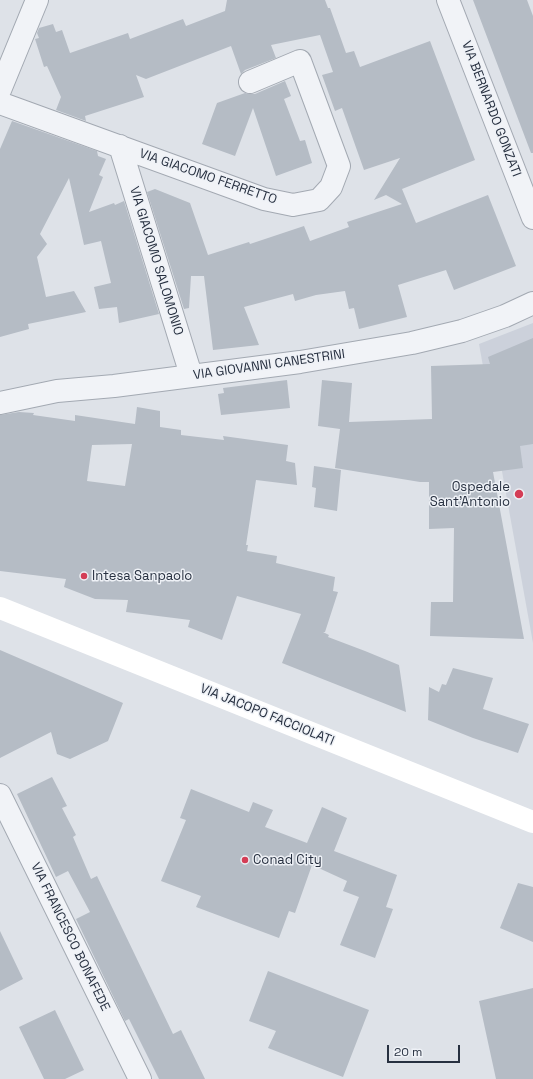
<!DOCTYPE html>
<style>
body{margin:0}
#map{position:relative;width:533px;height:1079px;overflow:hidden;background:#dee2e8;font-family:"Space Grotesk",sans-serif}
canvas{display:block}
.scale{position:absolute;left:387px;top:1045px;width:73px;height:18px;box-sizing:border-box;border:2px solid #273040;border-top:0;padding-left:5px;font-size:12px;line-height:14px;white-space:nowrap;color:#273040;-webkit-text-stroke:3px #eef1f6;paint-order:stroke}
</style>
<div id="map">
<canvas width="533" height="1079"></canvas>
<div class="scale">20 m</div>
</div>
<script>
const c = document.querySelector('canvas').getContext('2d');
c.lineJoin = 'round';
function fillPath(path, color) {
  c.fillStyle = color;
  c.fill(path, 'evenodd');
}
function toPath(rows) {
  const path = new Path2D();
  for (const r of rows) {
    path.moveTo(r[0], r[1]);
    for (let i = 2; i < r.length; i += 2) path.lineTo(r[i], r[i + 1]);
  }
  return path;
}
function strokePath(path, color, width, dash) {
  c.strokeStyle = color;
  c.lineWidth = width;
  c.lineCap = dash ? 'butt' : 'round';
  c.setLineDash(dash || []);
  c.stroke(path);
}
function write(font, color, halo, rows, align = 'center') {
  c.font = font + ' "Space Grotesk",sans-serif';
  c.lineWidth = 3;
  c.setLineDash([]);
  c.textBaseline = 'middle';
  c.strokeStyle = halo;
  c.fillStyle = color;
  for (const [text, x, y, turn = 0] of rows) {
    c.save();
    c.translate(x, y);
    c.rotate((+turn || 0) * Math.PI / 180);
    c.textAlign = isNaN(turn) ? turn : align;
    if (halo) c.strokeText(text, 0, 0);
    c.fillText(text, 0, 0);
    c.restore();
  }
}
fillPath(toPath([
 [533,323,533,643,479,344]
]), '#ccd1db');
fillPath(toPath([
 [227,0,325,0,328,8,330,8,346,53,354,51,360,67,430,41,475,160,402,189,416,223,488,195,516,266,454,290,446,270,398,285,407,317,359,329,354,308,349,309,345,291,316,295,295,301,293,294,244,307,259,345,213,350,204,276,191,276,189,308,184,309,147,192,155,189,190,203,208,255,249,242,250,244,304,226,310,241,349,227,347,222,402,204,386,195,374,200,400,158,364,170,342,108,335,111,322,75,333,72,320,35,271,45,276,58,245,70,241,74,231,46,146,79,136,75,144,97,85,116,86,121,56,110,61,97,47,66,44,67,35,39,39,38,37,33,39,28,53,24,56,32,62,30,70,53,128,33,130,39,183,19,186,26,225,11],
 [473,0,527,0,533,16,533,153,531,153],
 [285,81,291,96,284,99,300,141,305,140,312,163,276,176,253,108,235,156,202,144,217,103,245,93,249,94,255,94],
 [12,121,97,151,98,156,106,159,99,175,103,177,89,212,114,203,115,205,124,201,159,314,119,323,117,307,99,309,94,287,111,283,101,241,84,245,69,178,40,234,47,244,37,257,46,297,74,291,86,312,28,324,29,329,0,337,0,149],
 [533,338,533,444,520,446,523,468,493,472,524,639,430,636,431,602,453,602,454,528,429,529,429,482,420,482,335,468,340,429,318,426,322,380,352,383,349,422,432,419,431,366,490,364,488,357],
 [287,380,290,408,221,415,218,394,224,393,223,388],
 [137,407,160,411,160,427,181,430,181,435,224,440,223,436,288,445,286,461,295,463,297,485,256,480,246,545,248,545,247,551,277,556,276,563,335,577,333,591,338,592,325,632,323,632,329,635,328,637,365,651,399,665,406,712,282,663,301,614,237,596,222,640,188,627,190,620,126,612,128,600,95,599,64,587,66,579,0,571,0,415,19,412,34,413,33,415,75,421,75,415,135,424],
 [132,444,125,486,87,481,92,445],
 [314,466,341,470,337,511,314,507,316,488,312,487],
 [0,650,123,703,108,741,70,759,57,754,51,732,0,758],
 [453,668,493,678,483,709,529,724,518,753,473,738,428,720,429,687,439,692,442,684,446,685],
 [52,777,67,806,62,808,76,835,73,837,91,879,97,876,173,1034,181,1030,205,1079,159,1079,129,1019,125,1021,76,919,92,911,90,912,68,871,56,877,17,794],
 [191,789,249,812,253,802,273,810,265,827,307,843,322,807,347,818,334,851,397,875,386,907,393,909,375,958,340,945,359,897,343,891,347,881,312,865,295,913,289,911,279,938,196,907,201,896,161,881,186,820,180,818],
 [518,883,533,887,533,942,500,928],
 [0,931,23,979,0,991],
 [268,971,369,1010,343,1077,268,1048,276,1031,249,1021],
 [533,988,533,1079,496,1079,479,1001],
 [55,1010,84,1070,65,1079,44,1079,19,1027]
]), '#b5bcc5');
const street = toPath([
 [448,0,533,218],
 [0,90,37,0],
 [0,103,264,199,293,205,319,200,331,187,339,166,300,61,250,82],
 [120,146,191,375],
 [0,403,57,391,114,386,300,362,412,343,462,331,505,316,533,303],
 [0,795,140,1079]
]);
strokePath(street, '#a3a9b2', 24);
strokePath(street, '#f1f3f7', 22);
strokePath(toPath([
 [0,608,533,822]
]), '#fff', 22);
for (const [x, y, r, color] of [
 [519,494,5,"#d43d56"],
 [84,576,4,"#d43d56"],
 [245,860,4,"#d43d56"]
]) {
  const dot = new Path2D();
  dot.arc(x, y, r, 0, 2 * Math.PI);
  c.fillStyle = color;
  c.fill(dot);
  strokePath(dot, '#eef1f6', 1.5);
}
write('13px', '#273040', '#eef1f6', [
 ["VIA BERNARDO GONZATI",491,109,69],
 ["VIA GIACOMO FERRETTO",208,177,19],
 ["VIA GIACOMO SALOMONIO",156,261,73],
 ["VIA GIOVANNI CANESTRINI",269,365,-8],
 ["VIA JACOPO FACCIOLATI",267,715,22],
 ["VIA FRANCESCO BONAFEDE",70,937,64]
]);
write('13px', '#273040', '#eef1f6', [
 ["Ospedale",510,487,"right"],
 ["Sant'Antonio",510,502,"right"],
 ["Intesa Sanpaolo",92,576],
 ["Conad City",253,860]
], 'left');
</script>
